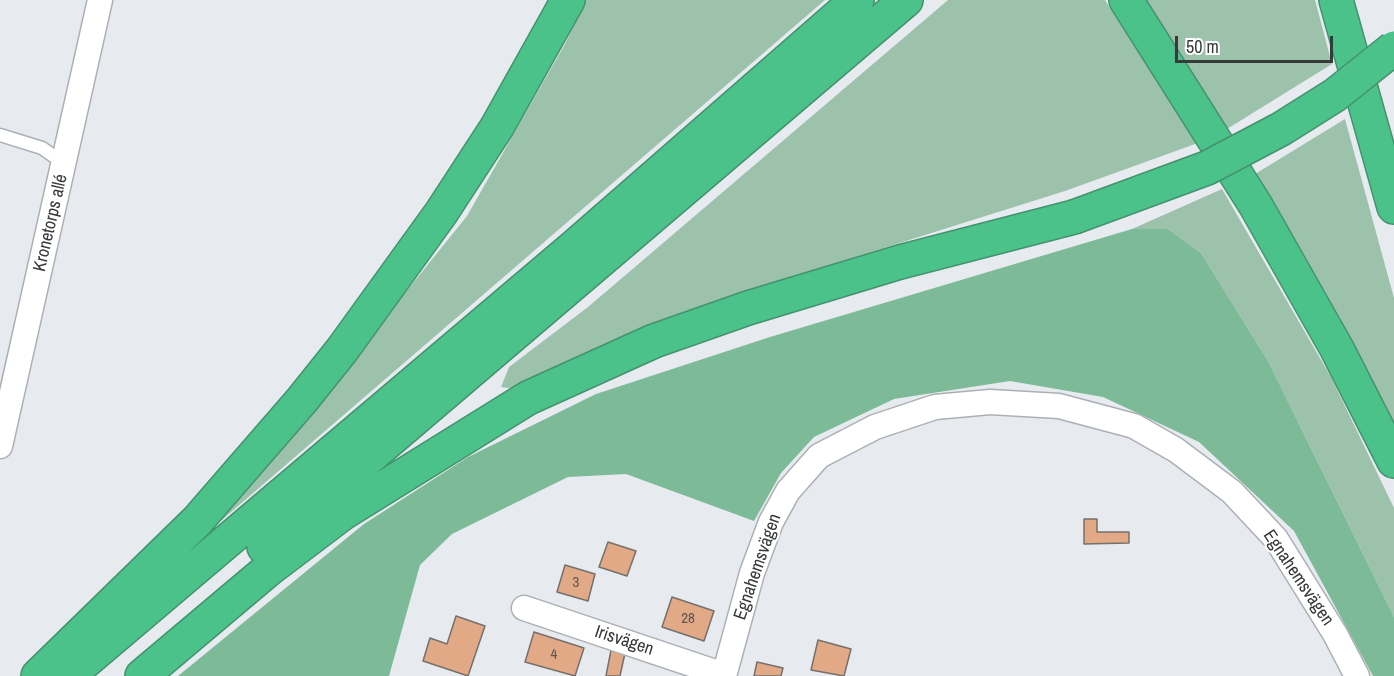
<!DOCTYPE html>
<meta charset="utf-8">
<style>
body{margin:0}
#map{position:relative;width:1394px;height:676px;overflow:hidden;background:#e7ebf0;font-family:"Archivo Narrow",sans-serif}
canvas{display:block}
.scale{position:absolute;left:1175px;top:36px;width:158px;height:27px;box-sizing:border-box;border:3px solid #38393b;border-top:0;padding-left:8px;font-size:18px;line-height:21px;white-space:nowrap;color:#38393b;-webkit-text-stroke:4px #fff;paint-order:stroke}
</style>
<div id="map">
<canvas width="1394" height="676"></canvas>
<div class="scale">50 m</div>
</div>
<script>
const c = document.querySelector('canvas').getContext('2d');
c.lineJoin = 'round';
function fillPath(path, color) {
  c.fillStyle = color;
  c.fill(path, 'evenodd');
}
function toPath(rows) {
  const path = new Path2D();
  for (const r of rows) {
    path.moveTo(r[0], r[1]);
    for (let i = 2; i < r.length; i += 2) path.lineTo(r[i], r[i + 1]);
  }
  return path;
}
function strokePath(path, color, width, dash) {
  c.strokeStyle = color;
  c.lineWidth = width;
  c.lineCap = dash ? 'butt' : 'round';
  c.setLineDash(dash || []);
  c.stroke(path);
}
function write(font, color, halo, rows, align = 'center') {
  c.font = font + ' "Archivo Narrow",sans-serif';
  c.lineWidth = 4.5;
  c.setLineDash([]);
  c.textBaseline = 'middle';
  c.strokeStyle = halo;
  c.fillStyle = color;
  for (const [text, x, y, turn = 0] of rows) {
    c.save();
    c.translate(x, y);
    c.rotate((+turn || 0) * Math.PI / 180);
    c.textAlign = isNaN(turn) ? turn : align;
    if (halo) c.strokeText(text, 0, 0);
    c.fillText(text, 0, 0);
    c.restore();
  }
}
fillPath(toPath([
 [586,0,825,0,201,538,322,396,467,216,565,44],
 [948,0,1105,0,1198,143,1065,191,731,296,515,389,501,387,509,367,588,307],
 [1147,0,1315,0,1332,64,1227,129],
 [1345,119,1394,298,1394,434,1255,174],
 [1222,189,1331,377,1394,508,1394,617,1268,361,1201,253,1168,229,1132,229]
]), '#9cc2ab');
fillPath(toPath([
 [1132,229,1168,229,1201,253,1268,361,1394,617,1394,676,1373,676,1294,531,1199,442,1103,397,1010,381,894,399,814,437,781,473,754,521,626,474,568,477,452,534,420,565,389,676,178,676,364,524,468,457,596,394,770,337]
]), '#7dba97');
const building = toPath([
 [1084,519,1097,519,1097,532,1129,532,1129,543,1084,544,1084,519],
 [608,542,636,551,627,576,599,567,608,542],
 [565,565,595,574,588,601,557,592,565,565],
 [672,597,714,611,704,641,662,627,672,597],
 [456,616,485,626,468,676,423,661,430,638,447,644,456,616],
 [534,632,584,648,575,676,525,662,534,632],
 [818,640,851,649,844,676,811,670,818,640],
 [611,650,625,653,620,676,606,676,611,650],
 [757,662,783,668,781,676,754,676,757,662]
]);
fillPath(building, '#e1a985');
strokePath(building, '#75706c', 1.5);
const service = toPath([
 [0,135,42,148,65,164]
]);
const minor = toPath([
 [0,446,100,0],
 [524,608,724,675],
 [724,676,752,573,771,522,788,491,819,456,875,427,935,407,990,402,1059,406,1134,426,1176,450,1232,492,1276,539,1335,634,1357,676]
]);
const motorway = toPath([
 [1126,0,1256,206,1337,349,1394,461],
 [1336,0,1394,207],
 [264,547,906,0],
 [38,676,197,521,302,400,342,350,441,213,497,127,568,0],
 [68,676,574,247,857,0],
 [142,676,269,569,343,513,528,398,654,341,748,308,900,262,1074,217]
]);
strokePath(service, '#acb0b4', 15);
strokePath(minor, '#acb0b4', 27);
strokePath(motorway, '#44926e', 36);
strokePath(service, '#fff', 12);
strokePath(minor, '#fff', 24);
strokePath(motorway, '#4ac289', 33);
const motorwayBridge = toPath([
 [1074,217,1207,168,1281,129,1335,95,1394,48]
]);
strokePath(motorwayBridge, '#44926e', 36, []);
strokePath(motorwayBridge, '#4ac289', 33);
write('15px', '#62554e', null, [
 ["3",576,583],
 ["28",688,619],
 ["4",554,655]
]);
write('18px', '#38393b', '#fff', [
 ["Kronetorps allé",51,223,-77],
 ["Egnahemsvägen",758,567,-71],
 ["Egnahemsvägen",1298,578,56],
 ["Irisvägen",624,641,18]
]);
</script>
